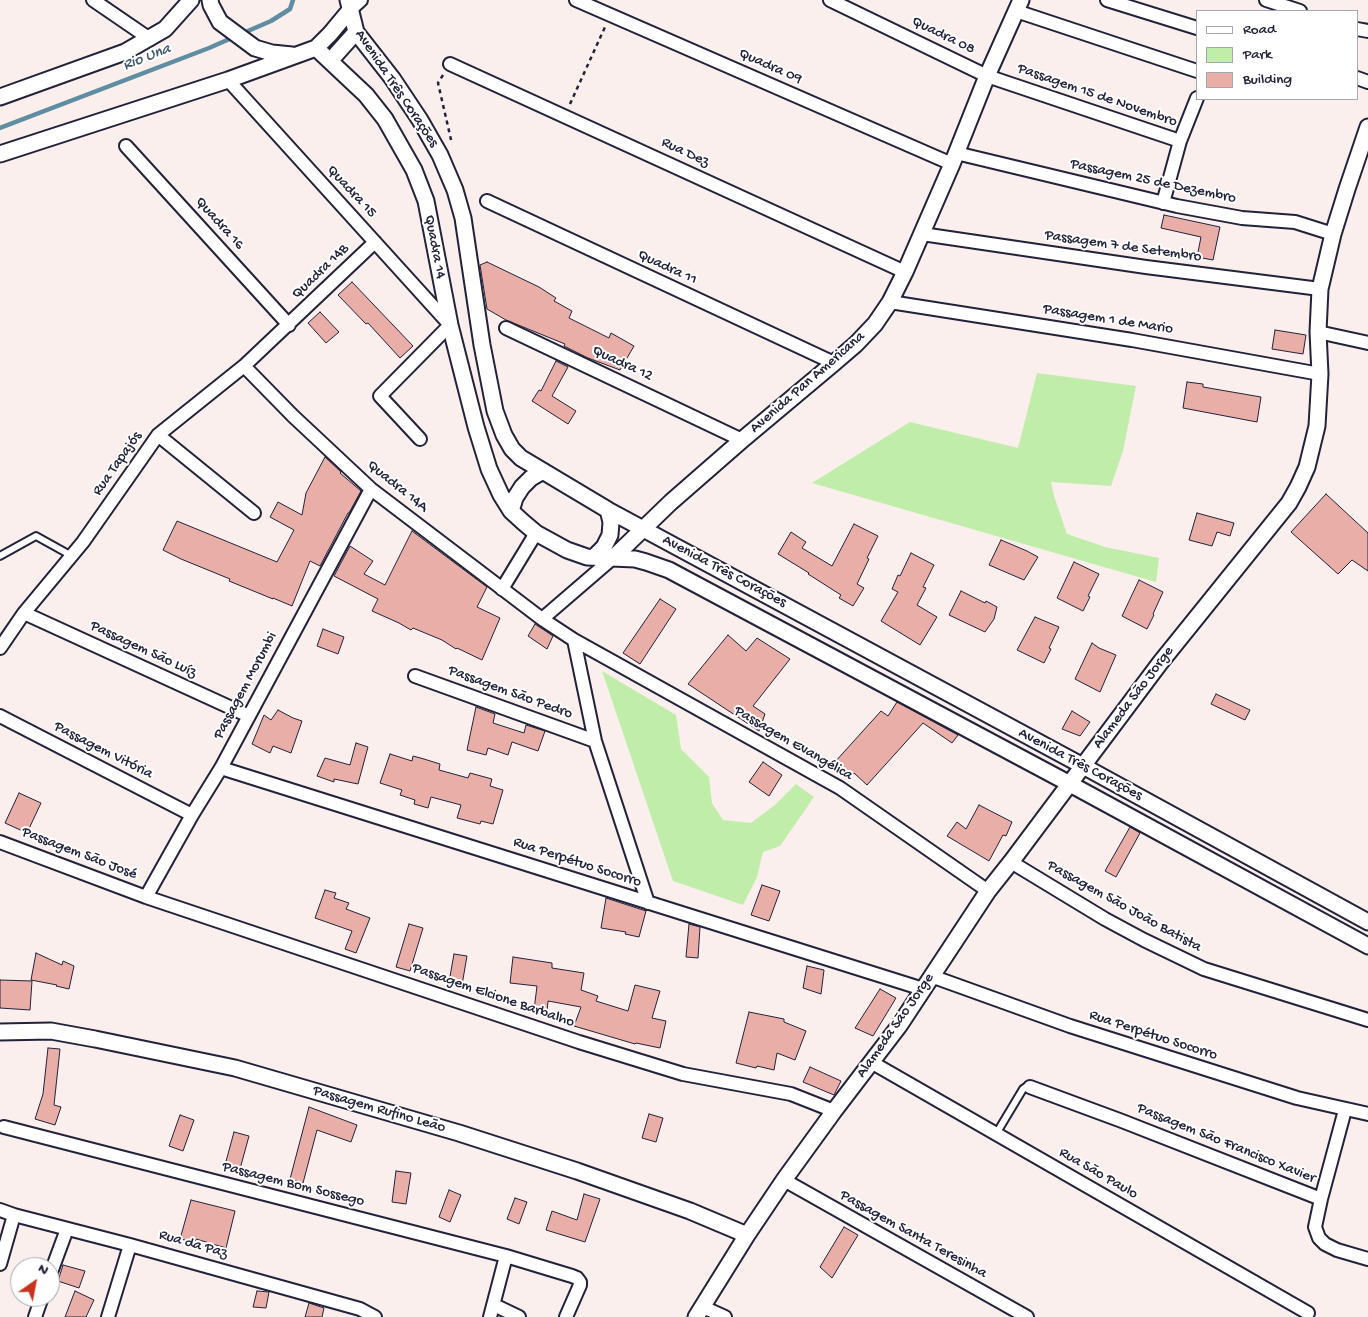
<!DOCTYPE html>
<meta charset="utf-8">
<style>
body{margin:0}
#map{position:relative;width:1368px;height:1317px;overflow:hidden;background:#fbefed;font-family:"Gochi Hand",sans-serif}
canvas{display:block}
.legend{position:absolute;left:1196px;top:10px;width:162px;height:90px;box-sizing:border-box;background:#fff;border:1px solid #a7a7b1;margin:0;padding:6px 9px;list-style:none;font-size:15px;color:#22223b}
.legend li{display:flex;align-items:center;gap:10px;height:25px}
.legend b{width:25px;border:1px solid #a7a7b1}
.north{position:absolute;left:10px;top:1257px;width:50px;height:50px;box-sizing:border-box;background:#fff;border:1px solid #a7a7b1;border-radius:50%;rotate:33deg;font-size:14px;font-weight:700;line-height:20px;text-align:center;color:#22223b}
.north::after{content:'';display:block;margin:auto;width:18px;height:22px;background:#c8321e;clip-path:polygon(50% 0,100% 100%,50% 72%,0 100%)}
</style>
<div id="map">
<canvas width="1368" height="1317"></canvas>
<ul class="legend">
<li><b style="height:6px;background:#fff"></b>Road</li>
<li><b style="height:14px;background:#c0edaa"></b>Park</li>
<li><b style="height:14px;background:#e9aea7"></b>Building</li>
</ul>
<div class="north">N</div>
</div>
<script>
const c = document.querySelector('canvas').getContext('2d');
c.lineJoin = 'round';
function fillPath(path, color) {
  c.fillStyle = color;
  c.fill(path, 'evenodd');
}
function toPath(rows) {
  const path = new Path2D();
  for (const r of rows) {
    path.moveTo(r[0], r[1]);
    for (let i = 2; i < r.length; i += 2) path.lineTo(r[i], r[i + 1]);
  }
  return path;
}
function strokePath(path, color, width, dash) {
  c.strokeStyle = color;
  c.lineWidth = width;
  c.lineCap = dash ? 'butt' : 'round';
  c.setLineDash(dash || []);
  c.stroke(path);
}
function write(font, color, halo, rows, align = 'center') {
  c.font = font + ' "Gochi Hand",sans-serif';
  c.lineWidth = 4;
  c.setLineDash([]);
  c.textBaseline = 'middle';
  c.strokeStyle = halo;
  c.fillStyle = color;
  for (const [text, x, y, turn = 0] of rows) {
    c.save();
    c.translate(x, y);
    c.rotate((+turn || 0) * Math.PI / 180);
    c.textAlign = isNaN(turn) ? turn : align;
    if (halo) c.strokeText(text, 0, 0);
    c.fillText(text, 0, 0);
    c.restore();
  }
}
fillPath(toPath([
 [1037,373,1136,386,1123,451,1111,486,1051,482,1054,496,1067,534,1105,547,1159,558,1156,582,812,483,910,422,1018,448],
 [602,671,676,715,681,749,709,777,712,803,723,820,751,823,776,804,796,784,814,797,780,846,763,852,757,877,743,905,673,881]
]), '#c0edaa');
strokePath(toPath([
 [241,34,271,21,290,9,293,0],
 [0,128,209,48,234,37]
]), '#5f8da2', 4.5);
const building = toPath([
 [1164,215,1220,227,1213,260,1197,257,1201,237,1161,228,1164,215],
 [487,262,539,287,556,298,554,301,572,311,569,318,609,338,611,333,634,346,620,370,588,358,564,346,565,344,506,320,487,309,480,265,487,262],
 [352,282,413,346,400,358,368,323,366,324,338,295,352,282],
 [320,312,339,332,326,343,308,323,320,312],
 [1275,330,1306,335,1303,354,1272,349,1275,330],
 [556,361,568,367,552,396,576,411,568,424,532,401,539,390,541,391,556,361],
 [1187,382,1203,384,1203,387,1261,397,1257,422,1183,408,1187,382],
 [325,457,341,472,340,473,361,491,349,513,348,513,320,566,310,561,292,606,273,598,273,599,229,581,230,579,181,559,163,550,177,521,277,562,294,530,270,517,278,502,302,515,306,493,325,457],
 [1326,494,1368,533,1368,571,1352,560,1338,574,1291,532,1326,494],
 [1197,513,1234,523,1230,536,1217,532,1212,546,1189,540,1197,513],
 [854,524,878,536,867,558,869,559,857,584,864,588,853,606,839,598,841,595,808,574,809,573,778,554,791,532,806,542,802,548,832,566,854,524],
 [412,531,487,587,477,607,500,618,482,660,457,648,456,649,442,640,413,628,411,630,399,623,372,611,378,599,334,576,350,546,373,561,364,574,385,585,412,531],
 [1001,540,1027,551,1038,557,1024,580,989,565,1001,540],
 [911,553,934,565,923,587,926,588,917,605,937,617,920,645,881,621,898,592,892,589,898,575,900,576,911,553],
 [1074,562,1099,574,1088,596,1090,597,1083,611,1057,598,1074,562],
 [1139,580,1163,592,1153,614,1154,615,1147,629,1122,616,1139,580],
 [961,591,985,603,986,601,997,607,994,619,985,632,949,615,961,591],
 [660,599,676,609,640,664,623,653,660,599],
 [1035,617,1059,627,1049,648,1051,649,1044,663,1017,650,1035,617],
 [535,624,553,636,547,649,528,636,535,624],
 [323,629,344,637,338,654,317,646,323,629],
 [728,635,746,651,757,638,790,659,753,706,765,714,759,731,688,684,728,635],
 [1092,643,1099,648,1116,655,1100,692,1075,679,1092,643],
 [1216,694,1250,710,1245,720,1211,704,1216,694],
 [897,702,958,735,952,743,923,723,867,785,854,773,851,777,834,763,881,711,888,716,897,702],
 [476,707,495,714,493,723,524,733,526,725,545,731,538,751,512,742,508,755,488,748,486,755,467,750,476,707],
 [278,710,293,718,302,721,291,753,273,746,270,753,252,744,264,715,271,720,278,710],
 [1072,711,1090,722,1080,736,1062,729,1072,711],
 [356,743,368,747,358,784,334,779,334,782,317,776,325,758,350,765,356,743],
 [390,754,412,761,413,756,424,759,440,764,439,770,468,778,470,773,492,779,490,786,503,790,493,824,481,821,480,824,457,818,461,805,431,797,428,808,414,804,415,800,400,795,402,790,380,783,390,754],
 [763,762,782,775,769,796,749,782,763,762],
 [19,793,41,803,27,833,5,823,19,793],
 [979,805,1012,822,1006,836,1003,835,989,861,947,836,957,822,966,829,979,805],
 [1130,827,1140,833,1116,877,1105,871,1130,827],
 [762,885,780,891,769,921,751,915,762,885],
 [325,890,336,893,334,898,349,903,346,909,370,918,356,953,345,949,352,931,315,918,325,890],
 [606,898,646,911,639,937,625,934,626,932,601,928,606,898],
 [409,924,423,928,410,971,396,967,409,924],
 [689,924,700,927,698,958,686,957,689,924],
 [36,953,62,965,63,961,74,966,69,989,56,986,57,985,31,980,36,953],
 [454,954,467,956,462,985,449,982,454,954],
 [513,957,552,963,552,968,584,973,581,990,598,996,596,1001,628,1011,635,985,660,991,652,1018,666,1021,660,1048,636,1043,635,1044,574,1026,581,1007,548,1001,547,1012,534,1010,537,986,510,983,513,957],
 [807,966,824,970,821,994,803,988,807,966],
 [0,980,32,981,30,1010,0,1008,0,980],
 [880,989,896,998,873,1036,855,1028,880,989],
 [749,1012,784,1019,784,1022,806,1031,795,1060,777,1053,774,1070,757,1066,756,1068,736,1063,749,1012],
 [48,1048,60,1049,54,1105,61,1107,55,1125,35,1119,43,1094,48,1048],
 [810,1067,841,1081,834,1095,803,1082,810,1067],
 [309,1107,357,1125,351,1142,317,1130,303,1183,290,1179,309,1107],
 [649,1114,663,1118,656,1142,642,1138,649,1114],
 [180,1115,194,1120,183,1151,169,1146,180,1115],
 [234,1132,249,1136,240,1169,225,1165,234,1132],
 [396,1171,411,1173,406,1204,392,1202,396,1171],
 [449,1190,461,1195,450,1222,439,1217,449,1190],
 [584,1194,600,1199,585,1242,546,1230,552,1211,577,1220,584,1194],
 [515,1198,527,1202,519,1224,507,1219,515,1198],
 [191,1200,235,1211,226,1248,196,1239,195,1242,180,1239,191,1200],
 [844,1227,858,1235,832,1278,820,1267,844,1227],
 [63,1265,85,1271,79,1288,58,1281,63,1265],
 [75,1291,94,1300,86,1317,65,1317,75,1291],
 [257,1291,269,1292,266,1308,253,1307,257,1291],
 [309,1303,324,1308,322,1317,305,1317,309,1303]
]);
fillPath(building, '#e9aea7');
strokePath(building, '#22223b', 1);
const service = toPath([
 [0,556,36,536,72,556],
 [996,1134,1023,1089,1026,1087,1030,1087]
]);
const minor = toPath([
 [93,0,150,39],
 [576,0,952,164],
 [830,0,987,76,1180,141],
 [1107,0,1197,28],
 [1266,0,1300,11],
 [350,10,361,0],
 [1016,11,1197,71],
 [1357,29,1368,31],
 [450,64,905,272],
 [1357,78,1368,82],
 [228,80,450,325,380,396,420,439],
 [126,146,289,325],
 [956,153,1177,206,1242,218,1295,222,1333,234],
 [487,201,834,363],
 [1163,203,1180,141,1197,98],
 [922,234,1146,267,1320,289],
 [890,302,1132,340,1320,374],
 [506,328,742,440],
 [1318,332,1368,343],
 [244,366,293,416,371,489,542,619,574,640,840,788,988,891],
 [158,435,254,513],
 [502,589,536,533],
 [24,613,249,716],
 [542,619,614,557],
 [574,640,595,741,648,903],
 [0,648,24,613,83,542,158,435,244,366,375,242],
 [415,676,595,741],
 [0,716,192,815],
 [221,768,923,989],
 [0,842,146,897,579,1042,683,1074,791,1094,834,1111],
 [1011,862,1105,919,1144,940,1204,969,1368,1020],
 [146,897,192,815,221,768,371,489],
 [931,976,1070,1026,1297,1098,1368,1114],
 [871,1062,1308,1313],
 [1030,1087,1122,1121,1321,1199,1315,1227,1319,1238,1325,1244,1337,1250,1368,1259],
 [4,1127,506,1256,572,1276,577,1278,580,1282,580,1285,566,1317],
 [784,1180,1027,1317],
 [1321,1199,1345,1110],
 [0,1210,14,1215,130,1245,360,1309,375,1317],
 [0,1264,14,1215],
 [50,1275,67,1229],
 [494,1305,519,1317],
 [703,1307,725,1317],
 [35,1317,42,1297],
 [108,1317,130,1245],
 [490,1317,506,1256]
]);
const tertiary = toPath([
 [210,0,211,5,220,22,255,48,272,53,292,55],
 [348,0,356,32,392,78,420,120,440,155,455,190,463,218,482,345,495,411,504,435,512,449,521,458,608,510,1083,766,1368,922],
 [316,48,366,95,385,119,414,170,426,201,450,325,476,427,489,469,501,495,511,511,523,522,536,533,567,550,587,557,635,559,646,562,669,570,1070,784,1368,946],
 [330,61,356,32],
 [0,97,125,52,165,29,191,0],
 [0,154,228,80,316,48,330,34,350,10],
 [511,511,515,498,522,487,531,478,543,471],
 [594,557,604,547,610,535,611,522,608,510],
 [614,557,671,502,742,440,834,363,856,344,875,324,890,302,905,272,952,164,987,76,1021,0],
 [0,1032,51,1031,95,1039,235,1068,459,1133,577,1171,690,1211,747,1235],
 [696,1317,747,1235,784,1180,834,1111,899,1026,988,891,1011,862,1160,663,1289,503,1298,487,1307,467,1317,426,1320,374,1318,332,1320,289,1333,234,1347,189,1368,127]
]);
strokePath(service, '#22223b', 10);
strokePath(minor, '#22223b', 16);
strokePath(tertiary, '#22223b', 19);
strokePath(toPath([
 [443,75,438,83,452,144],
 [570,104,605,27]
]), '#22223b', 2.5, [4, 4]);
strokePath(service, '#fff', 6);
strokePath(minor, '#fff', 12);
strokePath(tertiary, '#fff', 15);
write('15px', '#22223b', '#fff', [
 ["Quadra 08",943,36,26],
 ["Quadra 09",770,67,24],
 ["Avenida Três Corações",396,89,56],
 ["Passagem 15 de Novembro",1097,96,19],
 ["Rua Dez",685,153,25],
 ["Passagem 25 de Dezembro",1153,182,12],
 ["Quadra 15",351,192,47],
 ["Quadra 16",219,224,48],
 ["Quadra 14",434,247,79],
 ["Passagem 7 de Setembro",1123,247,8],
 ["Quadra 11",667,268,25],
 ["Quadra 14B",321,272,-44],
 ["Passagem 1 de Mario",1108,320,9],
 ["Quadra 12",622,364,25],
 ["Avenida Pan Americana",808,383,-41],
 ["Rua Tapajós",118,464,-55],
 ["Quadra 14A",397,487,39],
 ["Avenida Três Corações",724,572,28],
 ["Passagem São Luíz",143,650,25],
 ["Passagem Morumbi",246,686,-62],
 ["Passagem São Pedro",510,693,20],
 ["Alameda São Jorge",1134,698,-53],
 ["Passagem Evangélica",793,744,30],
 ["Passagem Vitória",103,751,27],
 ["Avenida Três Corações",1080,765,28],
 ["Passagem São José",79,854,21],
 ["Rua Perpétuo Socorro",577,863,18],
 ["Passagem São João Batista",1124,907,29],
 ["Passagem Elcione Barbalho",493,996,19],
 ["Alameda São Jorge",896,1026,-55],
 ["Rua Perpétuo Socorro",1153,1036,18],
 ["Passagem Rufino Leão",379,1110,16],
 ["Passagem São Francisco Xavier",1226,1144,22],
 ["Rua São Paulo",1098,1174,30],
 ["Passagem Bom Sossego",293,1185,14],
 ["Passagem Santa Teresinha",913,1235,29],
 ["Rua da Paz",193,1245,16]
]);
write('italic 16px', '#41586f', '#fff', [
 ["Rio Una",147,58,-21]
]);
</script>
